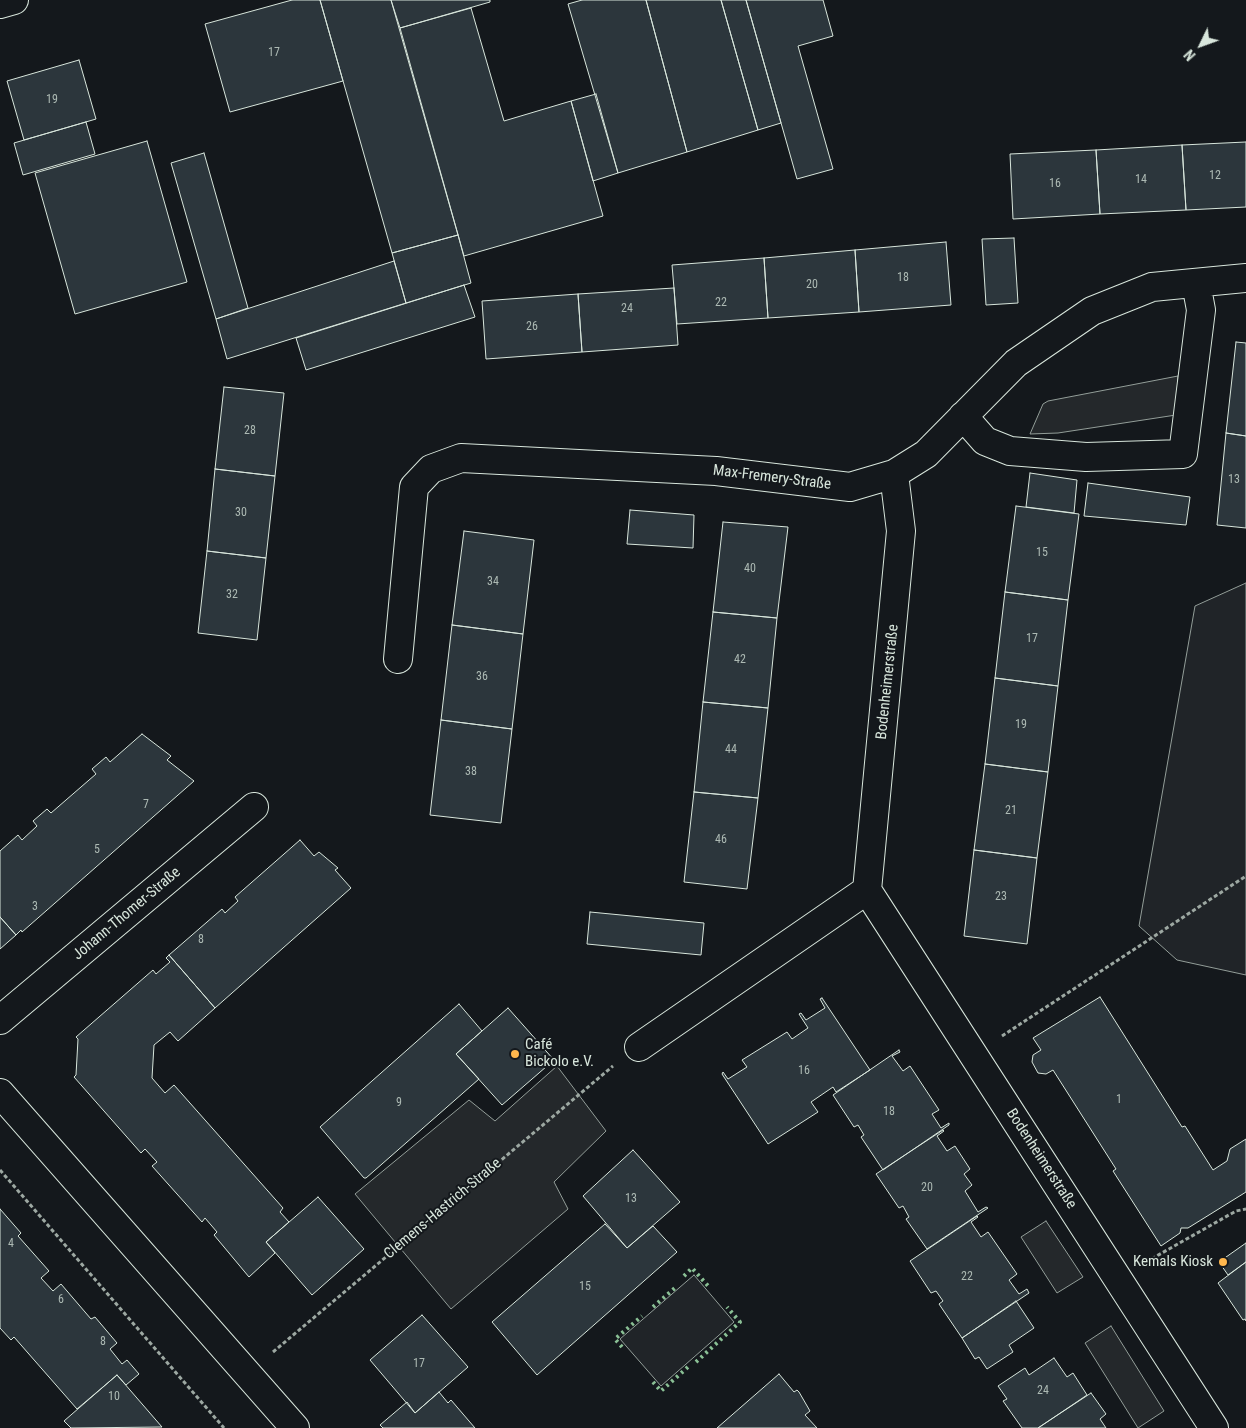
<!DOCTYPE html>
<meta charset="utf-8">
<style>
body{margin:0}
#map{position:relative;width:1246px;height:1428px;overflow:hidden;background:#14181c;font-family:"Roboto Condensed",sans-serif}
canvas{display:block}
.north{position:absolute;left:1176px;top:20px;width:50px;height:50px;-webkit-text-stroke:4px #14181c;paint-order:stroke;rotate:228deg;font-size:14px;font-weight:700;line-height:20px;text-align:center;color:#d8e6dc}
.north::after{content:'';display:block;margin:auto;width:18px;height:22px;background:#d8e6dc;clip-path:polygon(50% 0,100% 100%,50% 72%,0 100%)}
</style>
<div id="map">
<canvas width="1246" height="1428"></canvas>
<div class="north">N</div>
</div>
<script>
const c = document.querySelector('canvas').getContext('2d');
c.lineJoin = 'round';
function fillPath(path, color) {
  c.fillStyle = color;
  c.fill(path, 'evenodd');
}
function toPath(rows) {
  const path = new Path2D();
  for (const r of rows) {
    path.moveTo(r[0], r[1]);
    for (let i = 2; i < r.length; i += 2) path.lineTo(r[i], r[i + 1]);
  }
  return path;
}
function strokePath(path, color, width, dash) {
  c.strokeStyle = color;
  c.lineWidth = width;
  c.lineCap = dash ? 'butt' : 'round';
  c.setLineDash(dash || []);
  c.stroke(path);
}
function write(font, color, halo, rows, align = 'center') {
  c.font = font + ' "Roboto Condensed",sans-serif';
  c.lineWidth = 4;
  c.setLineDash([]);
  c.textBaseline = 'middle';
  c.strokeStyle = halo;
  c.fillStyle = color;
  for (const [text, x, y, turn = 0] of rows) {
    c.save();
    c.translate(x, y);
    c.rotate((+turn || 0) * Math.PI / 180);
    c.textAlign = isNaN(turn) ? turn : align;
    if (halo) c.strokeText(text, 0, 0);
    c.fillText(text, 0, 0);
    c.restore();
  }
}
const green = toPath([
 [1246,583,1246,975,1177,960,1139,926,1195,606,1246,583],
 [694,1275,734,1322,661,1386,620,1339,694,1275]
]);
fillPath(green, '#202428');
strokePath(green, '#939e99', 1);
const parking = toPath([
 [1178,376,1176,415,1058,433,1030,434,1043,404,1048,401,1178,376],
 [557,1066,606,1131,554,1182,568,1209,451,1309,355,1194,469,1100,495,1121,557,1066],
 [1046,1221,1083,1277,1057,1293,1021,1237,1046,1221],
 [1111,1326,1164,1411,1138,1428,1085,1343,1111,1326]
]);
fillPath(parking, '#24282b');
strokePath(parking, '#939e99', 1);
const building = toPath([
 [292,0,320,0,343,81,230,112,205,24,292,0],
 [320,0,391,0,458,235,392,253,320,0],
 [391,0,490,0,490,2,400,28,391,0],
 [582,0,646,0,687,152,618,173,568,4,582,0],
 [646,0,721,0,758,130,687,152,646,0],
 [721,0,746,0,781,123,758,130,721,0],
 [746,0,823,0,833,36,798,46,833,169,797,179,746,0],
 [471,8,504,121,571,101,603,216,464,256,400,28,471,8],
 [79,60,96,119,24,140,7,81,79,60],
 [596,94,618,173,593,181,571,101,596,94],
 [86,122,95,154,23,175,14,143,86,122],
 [147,141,187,282,75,314,35,173,147,141],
 [1246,142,1246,207,1186,210,1182,145,1246,142],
 [1182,145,1186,210,1100,214,1096,150,1182,145],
 [1096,150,1100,214,1013,219,1010,154,1096,150],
 [204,153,248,308,216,319,171,163,204,153],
 [458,235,471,283,406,303,392,253,458,235],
 [1014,238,1018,303,986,305,982,239,1014,238],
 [946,242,951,305,859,312,855,250,946,242],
 [855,250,859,312,768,318,764,258,855,250],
 [764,258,768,318,677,324,672,265,764,258],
 [394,261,406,303,227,359,216,319,394,261],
 [464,285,475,317,306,370,296,338,464,285],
 [674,288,678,345,582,352,578,294,674,288],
 [578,294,582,352,486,359,482,301,578,294],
 [1236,342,1246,343,1246,436,1226,433,1236,342],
 [224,387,284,393,275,476,215,469,224,387],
 [1226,433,1246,436,1246,528,1217,525,1226,433],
 [215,469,275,476,266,558,207,551,215,469],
 [1030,473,1077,480,1074,513,1026,507,1030,473],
 [1088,483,1190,497,1186,525,1084,516,1088,483],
 [1016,506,1079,514,1068,600,1005,592,1016,506],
 [630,510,694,515,693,548,627,544,630,510],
 [723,522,788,527,777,618,713,612,723,522],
 [464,531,534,540,523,634,452,625,464,531],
 [207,551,266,558,257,640,198,633,207,551],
 [1005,592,1068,600,1058,686,995,678,1005,592],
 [713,612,777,618,768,708,703,702,713,612],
 [452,625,523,634,512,729,441,720,452,625],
 [995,678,1058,686,1048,772,985,764,995,678],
 [703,702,768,708,758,798,694,792,703,702],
 [441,720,512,729,501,823,430,815,441,720],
 [142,734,171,756,167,760,194,781,22,932,21,930,16,935,0,917,0,851,18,835,22,840,37,826,33,821,47,809,51,813,96,774,92,769,106,757,110,762,142,734],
 [985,764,1048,772,1037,858,974,850,985,764],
 [694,792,758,798,747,889,684,882,694,792],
 [300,840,314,856,319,852,338,868,335,870,351,888,215,1008,169,955,222,909,225,913,238,901,235,897,300,840],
 [974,850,1037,858,1027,944,964,936,974,850],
 [590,912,704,923,701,955,587,944,590,912],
 [0,917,16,935,0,949,0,917],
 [169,955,215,1008,178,1041,170,1032,154,1045,152,1078,165,1093,174,1085,283,1208,280,1212,289,1222,266,1242,275,1253,249,1277,214,1235,217,1232,205,1218,202,1222,152,1166,157,1162,145,1149,141,1153,74,1077,76,1075,78,1039,76,1037,153,970,156,974,170,962,166,958,169,955],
 [1100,997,1182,1127,1185,1126,1213,1170,1227,1161,1230,1149,1246,1139,1246,1192,1188,1228,1181,1228,1180,1233,1161,1246,1113,1171,1116,1169,1053,1070,1046,1074,1038,1073,1032,1062,1033,1055,1041,1050,1033,1038,1100,997],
 [822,998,870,1070,836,1092,833,1087,811,1102,818,1112,768,1144,722,1074,723,1072,728,1079,747,1067,742,1060,787,1032,792,1039,808,1028,799,1014,801,1013,806,1020,825,1008,820,999,822,998],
 [459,1004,482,1031,456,1054,479,1079,366,1178,364,1178,320,1127,459,1004],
 [508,1008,554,1060,502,1105,456,1054,508,1008],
 [899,1050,900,1052,892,1056,903,1071,910,1066,939,1110,932,1114,941,1128,949,1123,949,1125,883,1170,861,1137,864,1135,858,1125,854,1127,833,1095,899,1050],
 [943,1130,944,1131,937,1136,947,1151,955,1146,970,1169,964,1174,972,1185,965,1191,978,1212,986,1207,988,1208,927,1249,906,1219,909,1217,903,1206,899,1208,876,1174,943,1130],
 [633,1150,680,1202,627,1248,583,1196,633,1150],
 [318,1197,364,1249,312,1295,266,1242,318,1197],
 [0,1209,21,1233,18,1236,49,1271,41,1278,53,1291,61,1284,91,1319,95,1317,117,1343,110,1349,122,1364,127,1360,139,1374,126,1385,117,1375,77,1409,14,1337,11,1340,0,1328,0,1209],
 [977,1216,978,1217,971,1222,981,1237,988,1232,1017,1274,1009,1280,1019,1294,1027,1289,1029,1293,962,1338,939,1304,943,1301,936,1291,931,1293,910,1261,977,1216],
 [605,1224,627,1248,653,1226,677,1252,537,1375,492,1322,605,1224],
 [1246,1243,1246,1262,1228,1275,1219,1262,1246,1243],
 [1246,1262,1246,1321,1245,1319,1243,1320,1218,1283,1246,1262],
 [1016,1301,1034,1328,1009,1345,1013,1352,987,1369,979,1357,975,1359,962,1338,1016,1301],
 [422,1315,468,1367,415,1413,370,1360,422,1315],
 [1054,1358,1067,1377,1073,1373,1087,1395,1038,1428,1022,1428,1003,1401,1007,1399,998,1386,1025,1368,1029,1375,1054,1358],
 [779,1374,794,1392,797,1390,799,1392,810,1411,805,1415,817,1428,717,1428,779,1374],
 [117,1375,162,1427,71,1428,64,1421,117,1375],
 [439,1392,448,1403,451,1400,475,1428,383,1428,380,1425,407,1402,415,1413,439,1392],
 [1091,1393,1106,1414,1100,1419,1106,1428,1038,1428,1091,1393]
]);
fillPath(building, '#2c363c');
strokePath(building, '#d8e6dc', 1);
const minor = toPath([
 [0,4,14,0],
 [963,416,985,441,1010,451,1086,457,1183,454,1201,310,1196,283],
 [894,474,901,531,867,890,1214,1428],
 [398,659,414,487,431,469,461,458,716,471,850,487,894,474,926,454,1016,363,1092,311,1152,287,1246,278],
 [0,1020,254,807],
 [639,1047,867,890],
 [0,1093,295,1428]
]);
strokePath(minor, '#d8e6dc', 30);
strokePath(toPath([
 [1002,1036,1246,876],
 [0,1170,224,1428],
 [1146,1262,1236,1211,1246,1209],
 [273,1352,613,1066]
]), '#9da8a2', 3, [4, 2.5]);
strokePath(minor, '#14181c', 28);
strokePath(toPath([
 [684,1276,692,1268,709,1287],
 [653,1307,675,1288],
 [622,1347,615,1339,642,1316],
 [696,1362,740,1322,727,1307],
 [653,1382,661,1391,688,1367]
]), '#8ac095', 4, [2.5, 4]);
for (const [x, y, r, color] of [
 [515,1054,5,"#ffb74d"],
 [1223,1262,5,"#ffb74d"]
]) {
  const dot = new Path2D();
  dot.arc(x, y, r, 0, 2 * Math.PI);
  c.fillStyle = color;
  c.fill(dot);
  strokePath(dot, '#14181c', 2);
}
write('12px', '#adbab4', null, [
 ["17",274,53],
 ["19",52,100],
 ["12",1215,176],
 ["14",1141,180],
 ["16",1055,184],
 ["18",903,278],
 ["20",812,285],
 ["22",721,303],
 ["24",627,309],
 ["26",532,327],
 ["28",250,431],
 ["13",1234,480],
 ["30",241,513],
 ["15",1042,553],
 ["40",750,569],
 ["34",493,582],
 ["32",232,595],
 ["17",1032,639],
 ["42",740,660],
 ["36",482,677],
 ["19",1021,725],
 ["44",731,750],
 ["38",471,772],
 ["7",146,805],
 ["21",1011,811],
 ["46",721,840],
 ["5",97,850],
 ["23",1001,897],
 ["3",35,907],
 ["8",201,940],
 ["16",804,1071],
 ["1",1119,1100],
 ["9",399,1103],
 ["18",889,1112],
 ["20",927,1188],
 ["13",631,1199],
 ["4",11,1244],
 ["22",967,1277],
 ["15",585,1287],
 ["6",61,1300],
 ["8",103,1342],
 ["17",419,1364],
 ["24",1043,1391],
 ["10",114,1397]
]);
write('15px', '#d8e6dc', '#14181c', [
 ["Max-Fremery-Straße",772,478,7],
 ["Bodenheimerstraße",888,682,-84],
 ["Johann-Thomer-Straße",127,914,-40],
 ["Bodenheimerstraße",1041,1159,57],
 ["Clemens-Hastrich-Straße",443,1209,-40]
]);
write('15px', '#d8e6dc', '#14181c', [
 ["Café",525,1045],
 ["Bickolo e.V.",525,1062],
 ["Kemals Kiosk",1213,1262,"right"]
], 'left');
</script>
